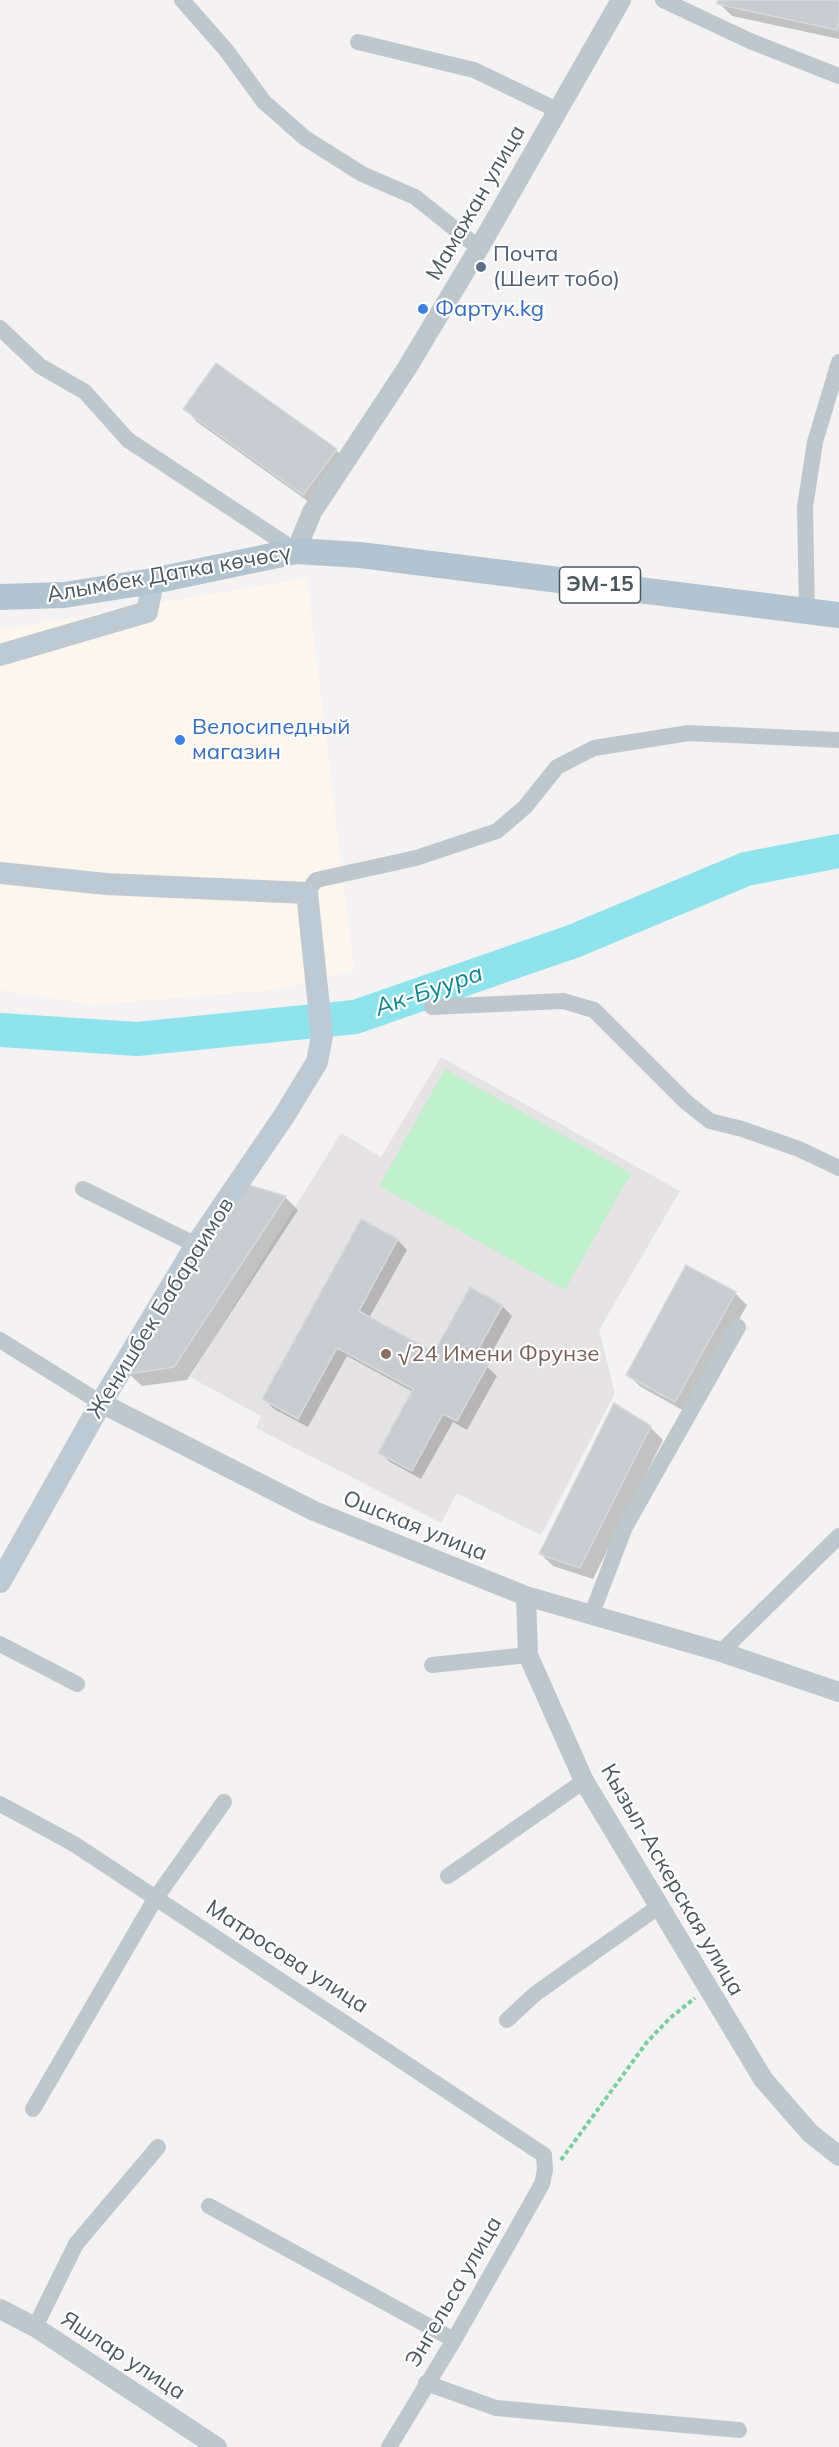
<!DOCTYPE html>
<meta charset="utf-8">
<style>
body{margin:0}
canvas{display:block;background:#f4f2f2}
</style>
<canvas width="839" height="2447"></canvas>
<script>
const c = document.querySelector('canvas').getContext('2d');
c.lineJoin = 'round';
function fillPath(path, color) {
  c.fillStyle = color;
  c.fill(path, 'evenodd');
}
function toPath(rows) {
  const path = new Path2D();
  for (const r of rows) {
    path.moveTo(r[0], r[1]);
    for (let i = 2; i < r.length; i += 2) path.lineTo(r[i], r[i + 1]);
  }
  return path;
}
function strokePath(path, color, width, dash) {
  c.strokeStyle = color;
  c.lineWidth = width;
  c.lineCap = dash ? 'butt' : 'round';
  c.setLineDash(dash || []);
  c.stroke(path);
}
function write(font, color, halo, rows, align = 'center') {
  c.font = font + ' Mulish,sans-serif';
  c.lineWidth = 4.5;
  c.setLineDash([]);
  c.textBaseline = 'middle';
  c.strokeStyle = halo;
  c.fillStyle = color;
  for (const [text, x, y, turn = 0] of rows) {
    c.save();
    c.translate(x, y);
    c.rotate((+turn || 0) * Math.PI / 180);
    c.textAlign = isNaN(turn) ? turn : align;
    if (halo) c.strokeText(text, 0, 0);
    c.fillText(text, 0, 0);
    c.restore();
  }
}
fillPath(toPath([
 [307,578,354,971,273,990,92,1005,0,990,0,630]
]), '#fdf6ed');
fillPath(toPath([
 [441,1057,680,1191,599,1330,615,1393,541,1535,457,1493,441,1523,256,1428,261,1416,190,1377,341,1133,381,1157]
]), '#e5e3e4');
fillPath(toPath([
 [445,1069,631,1173,565,1290,379,1186]
]), '#c1f0ce');
fillPath(toPath([
 [720,0,839,0,839,39,732,16,719,3],
 [185,409,336,450,348,463,316,507,197,422],
 [249,1186,286,1198,298,1210,187,1380,142,1386,129,1374],
 [362,1221,398,1240,407,1250,369,1318,434,1354,502,1306,512,1316,485,1365,497,1376,467,1430,453,1422,421,1479,390,1462,380,1452,413,1392,347,1356,308,1427,274,1409,264,1399],
 [735,1293,747,1305,688,1413,641,1387,628,1375],
 [650,1427,663,1440,593,1579,553,1566,541,1554]
]), '#0003');
strokePath(toPath([
 [0,1030,137,1039,355,1017,574,941,746,869,839,851]
]), '#8fe3ed', 34);
const building = toPath([
 [718,0,839,0,839,21,837,30,717,4,718,0],
 [216,363,337,449,303,495,183,409,216,363],
 [248,1185,286,1196,174,1367,128,1374,248,1185],
 [361,1219,398,1239,359,1311,434,1352,470,1287,503,1305,474,1357,488,1365,457,1421,443,1414,412,1471,378,1453,413,1389,337,1348,298,1419,262,1399,361,1219],
 [686,1265,736,1292,675,1402,626,1375,686,1265],
 [614,1403,651,1426,580,1568,539,1554,614,1403]
]);
fillPath(building, '#c9cdd1');
strokePath(building, '#d6d9dd', 1.5);
strokePath(toPath([
 [561,2160,647,2042,670,2018,695,1998]
]), '#79cf9b', 4, [4.5, 3]);
strokePath(toPath([
 [182,0,226,50,264,102,305,138,362,174,415,197,479,248],
 [663,0,750,41,839,76],
 [358,42,474,70,557,110],
 [0,328,40,366,85,392,128,440,296,551],
 [807,612,805,507,815,442,839,362],
 [307,893,316,880,416,858,497,831,525,807,557,767,594,748,689,733,839,740],
 [432,1007,563,1001,594,1010,686,1102,710,1121,742,1129,799,1149,839,1168],
 [83,1189,196,1245],
 [0,1340,101,1403],
 [591,1616,625,1527,738,1327],
 [0,1644,77,1684],
 [721,1652,839,1536],
 [432,1665,528,1655],
 [0,1804,74,1844,544,2155,545,2170,542,2184,454,2340,389,2447],
 [448,1876,584,1781],
 [507,2020,535,1994,661,1905],
 [33,2109,155,1899,224,1802],
 [209,2206,454,2340],
 [35,2327,76,2244,158,2147],
 [426,2383,496,2408,739,2430]
]), '#bdc8ce', 16);
strokePath(toPath([
 [296,551,312,512,407,368,479,248,621,0],
 [101,1403,314,1511,526,1596,721,1652,839,1692],
 [526,1596,528,1655,584,1781,763,2079,810,2133,839,2156],
 [0,2309,35,2327,217,2447]
]), '#bdc8ce', 20);
strokePath(toPath([
 [0,655,147,612,153,581],
 [0,873,106,884,307,893,322,1036,317,1062,284,1116,196,1245,101,1403,0,1582]
]), '#becad3', 22);
strokePath(toPath([
 [0,597,64,595,153,581,296,551,360,555,839,615]
]), '#b2c4d0', 26);
for (const [x, y, r, color] of [
 [481,267,6,"#5c6f8a"],
 [423,309,6,"#3f7fe0"],
 [180,740,6,"#3f7fe0"],
 [386,1354,6,"#8d6e63"]
]) {
  const dot = new Path2D();
  dot.arc(x, y, r, 0, 2 * Math.PI);
  c.fillStyle = color;
  c.fill(dot);
  strokePath(dot, '#fff', 2);
}
for (const [x, y, w] of [
 [600,585,81]
]) {
  const box = new Path2D();
  box.roundRect(x - w / 2, y - 18, w, 36, 4.5);
  c.fillStyle = '#fff';
  c.fill(box);
  strokePath(box, '#49575f', 1.5);
}
write('bold 21px', '#49575f', null, [
 ["ЭМ-15",600,585]
]);
write('22px', '#49575f', '#fff', [
 ["Мамажан улица",476,203,-60],
 ["Алымбек Датка көчөсү",169,574,-10],
 ["Женишбек Бабараимов",161,1308,-58],
 ["Ошская улица",415,1526,22],
 ["Кызыл-Аскерская улица",672,1880,60],
 ["Матросова улица",287,1957,33],
 ["Энгельса улица",454,2292,-60],
 ["Яшлар улица",123,2356,33]
]);
write('22px', '#4e5e75', '#fff', [
 ["Почта",493,254],
 ["(Шеит тобо)",493,279]
], 'left');
write('22px', '#366cbe', '#fff', [
 ["Фартук.kg",435,309],
 ["Велосипедный",192,727],
 ["магазин",192,752]
], 'left');
write('22px', '#785e54', '#fff', [
 ["√24 Имени Фрунзе",398,1354]
], 'left');
write('italic 24px', '#0d8390', '#fff', [
 ["Ак-Буура",429,991,-19]
]);
</script>
